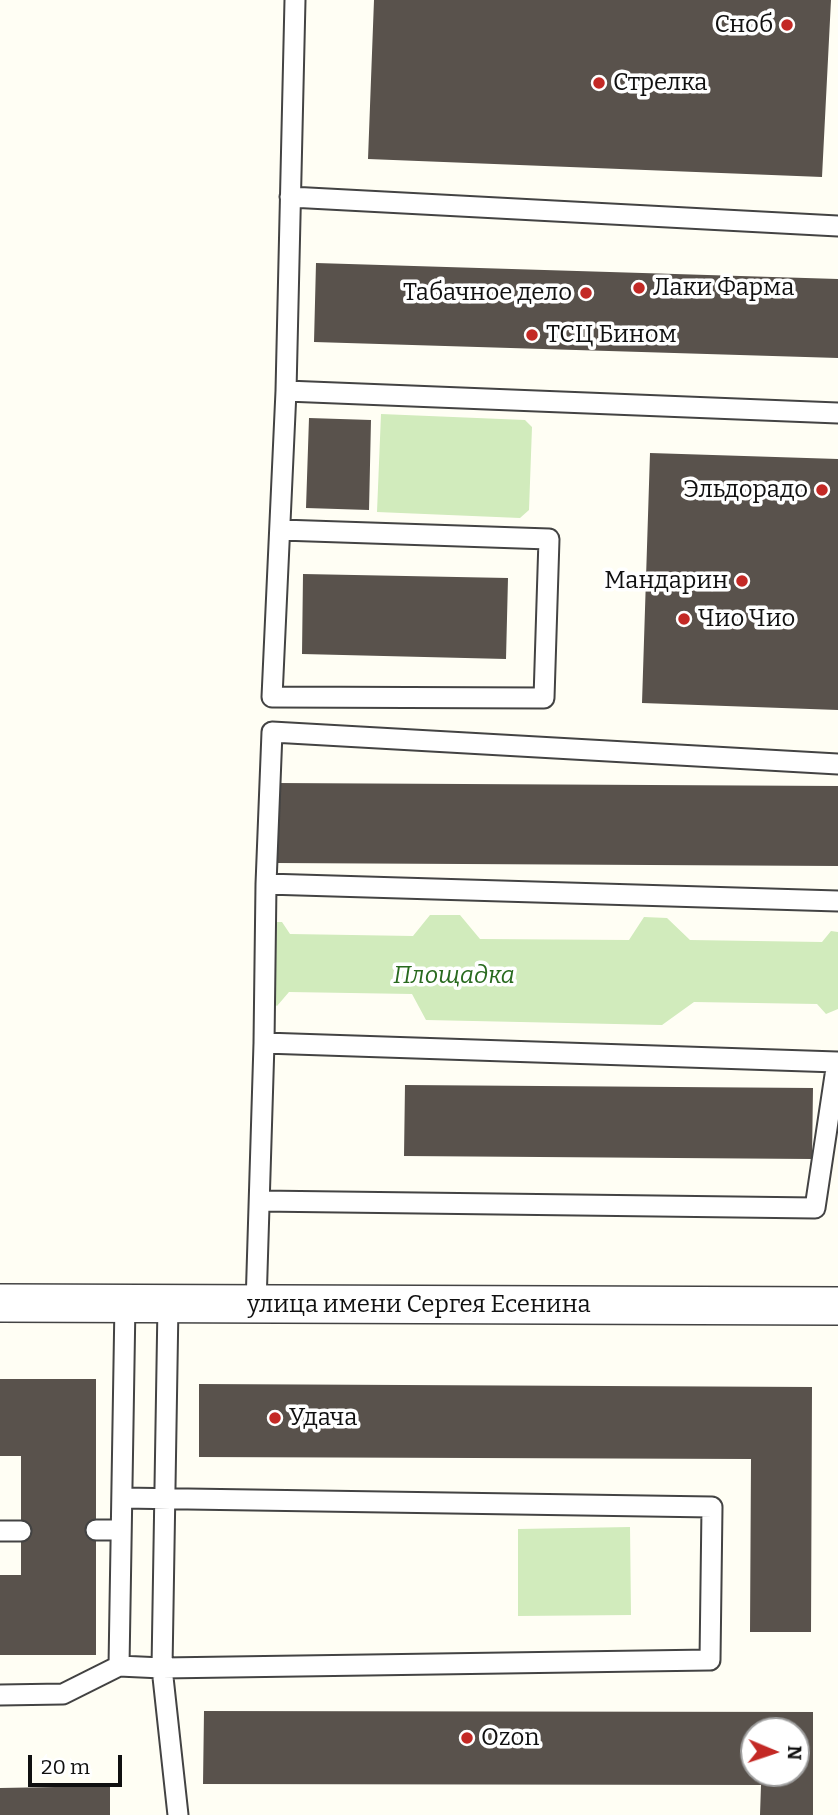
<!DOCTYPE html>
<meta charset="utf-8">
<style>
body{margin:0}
#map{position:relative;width:838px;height:1815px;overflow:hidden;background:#fffef4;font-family:Bitter,serif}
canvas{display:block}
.north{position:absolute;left:740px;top:1717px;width:70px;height:70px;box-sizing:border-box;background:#fff;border:2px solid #9f9f9f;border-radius:50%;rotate:92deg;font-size:19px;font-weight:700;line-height:28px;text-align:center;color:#101010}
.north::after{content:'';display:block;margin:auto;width:24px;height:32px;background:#c32925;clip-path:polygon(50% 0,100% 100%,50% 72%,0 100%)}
.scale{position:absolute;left:28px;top:1755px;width:94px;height:32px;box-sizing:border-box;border:4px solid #101010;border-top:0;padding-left:9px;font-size:21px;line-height:24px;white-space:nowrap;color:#101010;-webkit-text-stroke:5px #fff;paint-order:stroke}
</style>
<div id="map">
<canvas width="838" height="1815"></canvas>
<div class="north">N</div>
<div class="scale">20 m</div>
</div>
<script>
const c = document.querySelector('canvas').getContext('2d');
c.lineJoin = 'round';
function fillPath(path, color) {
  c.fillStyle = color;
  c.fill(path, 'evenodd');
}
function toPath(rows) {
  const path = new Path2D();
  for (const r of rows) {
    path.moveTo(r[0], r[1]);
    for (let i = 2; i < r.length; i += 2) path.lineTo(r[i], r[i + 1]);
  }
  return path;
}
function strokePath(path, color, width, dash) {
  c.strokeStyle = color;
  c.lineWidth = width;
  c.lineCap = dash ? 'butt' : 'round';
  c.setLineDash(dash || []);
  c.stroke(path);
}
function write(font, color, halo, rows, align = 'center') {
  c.font = font + ' Bitter,serif';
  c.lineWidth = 7;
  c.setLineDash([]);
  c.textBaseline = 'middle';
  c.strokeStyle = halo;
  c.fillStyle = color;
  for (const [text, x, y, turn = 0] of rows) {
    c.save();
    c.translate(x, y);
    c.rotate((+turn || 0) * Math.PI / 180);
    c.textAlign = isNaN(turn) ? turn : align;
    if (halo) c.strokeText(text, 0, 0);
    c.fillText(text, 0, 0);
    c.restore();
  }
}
fillPath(toPath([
 [381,414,525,420,532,427,529,510,520,518,377,512],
 [430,915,460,915,480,939,629,940,644,917,667,918,690,940,822,942,831,931,838,932,838,1009,826,1014,817,1004,694,1002,662,1025,426,1020,412,994,289,992,277,1006,268,1000,271,922,282,922,290,934,413,936],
 [630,1527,631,1615,518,1616,518,1529]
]), '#d1ebbc');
fillPath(toPath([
 [374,0,831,0,822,177,368,159],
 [316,263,838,279,838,358,314,342],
 [309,418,371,420,369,510,306,508],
 [650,453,838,459,838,710,642,703],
 [303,574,508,578,506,659,302,654],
 [276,783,838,786,838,866,276,863],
 [405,1085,813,1088,812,1159,404,1156],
 [0,1379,96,1379,96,1655,0,1655,0,1575,21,1575,21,1456,0,1456],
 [199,1384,812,1387,811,1632,750,1632,751,1459,199,1457],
 [204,1711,813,1712,813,1815,760,1815,761,1785,203,1784],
 [754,1731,796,1731,796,1773,754,1773],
 [110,1786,110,1815,0,1815,0,1788]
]), '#59524c');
const service = toPath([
 [290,197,838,226],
 [286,391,295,0],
 [281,530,549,539,544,698,272,697,286,391,838,413],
 [266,884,838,901],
 [264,1043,266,884,272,732,838,764],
 [168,1305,162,1668,178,1815],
 [256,1305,264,1043,837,1062,815,1208,260,1201],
 [96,1530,121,1530],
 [0,1531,21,1531],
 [119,1666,162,1668,710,1660,712,1507,122,1498],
 [0,1695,63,1694,119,1666,125,1303]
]);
const minor = toPath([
 [0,1303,838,1306]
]);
strokePath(service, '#434343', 23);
strokePath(minor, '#434343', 40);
strokePath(service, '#fff', 19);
strokePath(minor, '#fff', 37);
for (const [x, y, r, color] of [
 [787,25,7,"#c32925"],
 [599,83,7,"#c32925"],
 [639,288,7,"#c32925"],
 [586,293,7,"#c32925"],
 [532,335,7,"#c32925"],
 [822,490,7,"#c32925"],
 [742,581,7,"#c32925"],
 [684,619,7,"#c32925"],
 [275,1418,7,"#c32925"],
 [467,1738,7,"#c32925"]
]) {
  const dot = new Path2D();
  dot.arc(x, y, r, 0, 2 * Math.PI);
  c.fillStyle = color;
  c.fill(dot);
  strokePath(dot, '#fff', 2.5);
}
write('24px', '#101010', '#fff', [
 ["Сноб",773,25,"right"],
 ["Стрелка",613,83],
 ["Лаки Фарма",653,288],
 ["Табачное дело",572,293,"right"],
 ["ТСЦ Бином",546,335],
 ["Эльдорадо",808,490,"right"],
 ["Мандарин",728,581,"right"],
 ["Чио Чио",698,619],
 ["Удача",289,1418],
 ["Ozon",481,1738]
], 'left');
write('italic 24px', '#296a1f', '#fff', [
 ["Площадка",454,976]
]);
write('24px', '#101010', '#fff', [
 ["улица имени Сергея Есенина",419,1305]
]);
</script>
